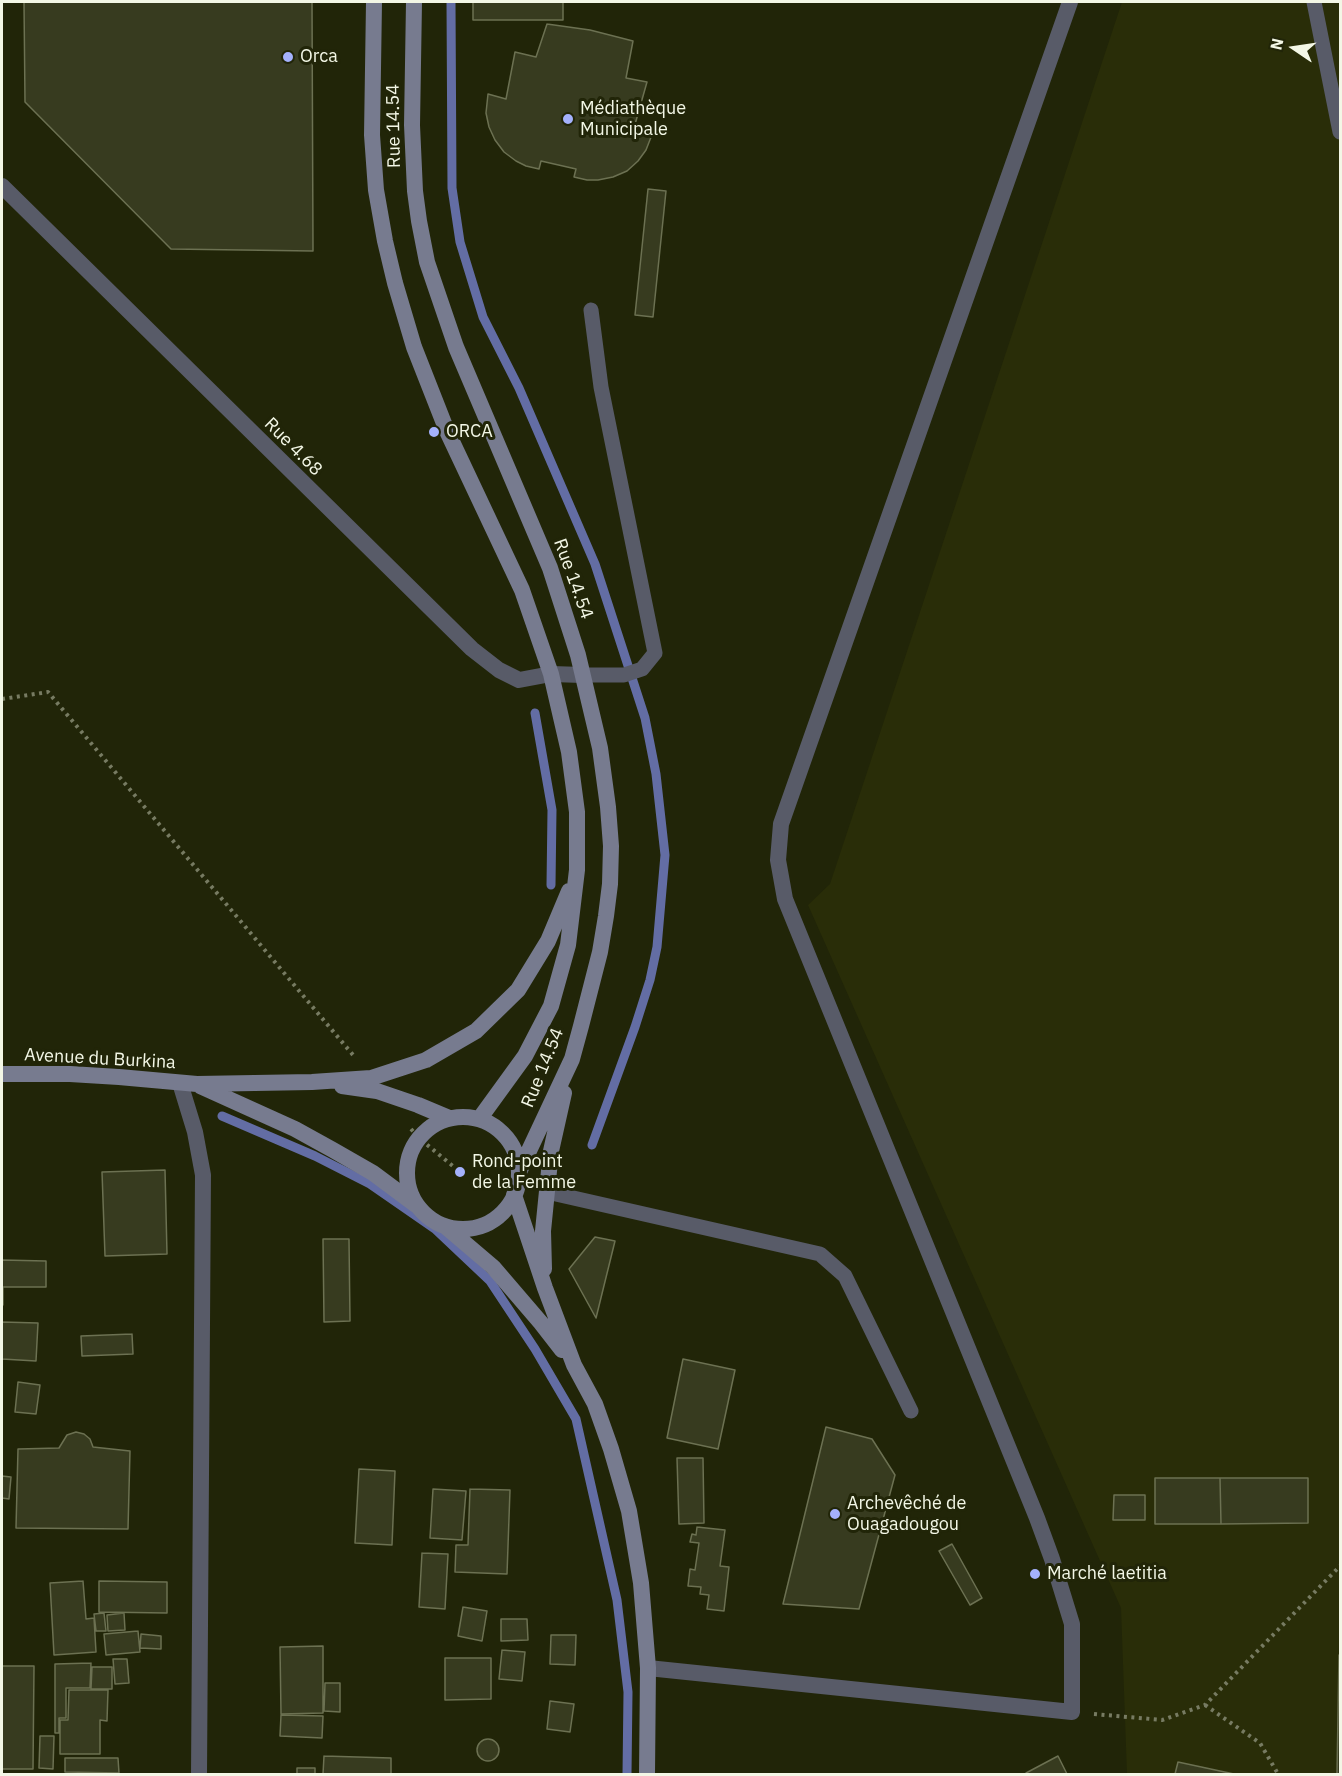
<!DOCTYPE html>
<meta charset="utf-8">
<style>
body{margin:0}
#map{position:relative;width:1342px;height:1776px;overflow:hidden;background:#212508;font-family:"IBM Plex Sans",sans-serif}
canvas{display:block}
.frame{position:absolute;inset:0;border:3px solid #f3f7e6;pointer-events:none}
.north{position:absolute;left:1264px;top:18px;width:60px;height:60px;-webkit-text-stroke:4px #212508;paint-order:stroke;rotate:283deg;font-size:16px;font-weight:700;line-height:24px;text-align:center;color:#f3f7e6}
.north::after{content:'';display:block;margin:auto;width:21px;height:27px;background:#f3f7e6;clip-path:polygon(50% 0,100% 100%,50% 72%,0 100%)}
</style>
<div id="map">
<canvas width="1342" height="1776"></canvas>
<div class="frame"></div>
<div class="north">N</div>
</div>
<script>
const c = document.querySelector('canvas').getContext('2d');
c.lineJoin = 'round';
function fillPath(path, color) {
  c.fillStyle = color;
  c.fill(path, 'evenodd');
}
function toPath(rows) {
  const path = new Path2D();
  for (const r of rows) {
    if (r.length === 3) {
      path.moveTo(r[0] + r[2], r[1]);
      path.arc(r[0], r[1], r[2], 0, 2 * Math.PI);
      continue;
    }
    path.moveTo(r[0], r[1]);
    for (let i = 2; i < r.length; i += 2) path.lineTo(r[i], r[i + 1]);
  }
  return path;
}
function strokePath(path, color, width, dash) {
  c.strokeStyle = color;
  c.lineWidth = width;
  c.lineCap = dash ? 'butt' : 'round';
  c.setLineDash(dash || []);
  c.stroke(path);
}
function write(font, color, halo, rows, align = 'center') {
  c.font = font + ' "IBM Plex Sans",sans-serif';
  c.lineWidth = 6;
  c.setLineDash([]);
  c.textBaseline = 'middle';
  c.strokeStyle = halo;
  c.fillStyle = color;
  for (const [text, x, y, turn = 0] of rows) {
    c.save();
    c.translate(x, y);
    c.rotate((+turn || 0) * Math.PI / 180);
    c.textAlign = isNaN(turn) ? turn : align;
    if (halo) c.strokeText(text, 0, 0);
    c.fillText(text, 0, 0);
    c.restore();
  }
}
fillPath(toPath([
 [1122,2,1340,2,1340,1774,1127,1774,1121,1608,808,905,830,884]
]), '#292d08');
strokePath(toPath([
 [451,2,452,188,460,242,483,317,519,388,595,564,645,718,656,774,665,855,657,947,650,980,635,1027,592,1145],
 [535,713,552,810,551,885],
 [222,1116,315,1156,370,1184,435,1229,490,1281,535,1349,576,1419,617,1600,628,1692,627,1774]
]), '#636da4', 9);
const building = toPath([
 [24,2,312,2,313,251,171,249,25,102,24,2],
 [473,2,563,2,563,20,473,20,473,2],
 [547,24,590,30,633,41,626,78,647,82,634,128,653,132,646,150,638,161,627,171,613,177,598,180,587,180,574,177,576,169,541,161,539,169,526,166,516,161,504,152,495,140,489,127,486,113,488,94,506,99,515,52,536,57,547,24],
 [648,189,666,191,653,317,635,315,648,189],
 [165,1170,167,1254,105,1256,102,1172,165,1170],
 [595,1237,615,1241,596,1318,569,1269,595,1237],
 [323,1239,349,1239,350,1321,324,1322,323,1239],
 [2,1260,46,1261,46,1287,3,1287,3,1305,2,1305,2,1260],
 [2,1322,38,1323,36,1361,2,1359,2,1322],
 [132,1334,133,1354,82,1356,81,1336,132,1334],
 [683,1359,735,1370,718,1449,667,1438,683,1359],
 [18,1382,40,1385,36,1414,15,1412,18,1382],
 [826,1427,872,1439,895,1475,859,1609,783,1604,826,1427],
 [76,1432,84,1434,90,1439,93,1447,130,1451,128,1529,16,1528,18,1449,59,1448,67,1435,76,1432],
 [677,1458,703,1458,704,1523,679,1524,677,1458],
 [359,1469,395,1471,392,1545,355,1543,359,1469],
 [2,1476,11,1477,9,1499,2,1498,2,1476],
 [1155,1478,1220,1478,1221,1524,1155,1524,1155,1478],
 [1220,1478,1308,1478,1308,1523,1221,1524,1220,1478],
 [433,1489,466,1491,462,1540,430,1538,433,1489],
 [470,1489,510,1490,507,1574,455,1572,456,1545,468,1545,470,1489],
 [1114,1495,1145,1495,1145,1520,1113,1520,1114,1495],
 [697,1527,725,1530,720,1566,729,1567,724,1611,707,1609,709,1595,700,1594,701,1587,688,1586,690,1569,695,1570,699,1543,690,1542,692,1534,696,1535,697,1527],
 [952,1544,982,1598,970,1605,939,1551,952,1544],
 [422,1553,448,1554,445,1609,419,1607,422,1553],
 [83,1581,86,1619,94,1618,96,1652,54,1655,50,1583,83,1581],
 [99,1581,167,1582,167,1613,99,1612,99,1581],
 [463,1607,487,1611,482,1641,458,1636,463,1607],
 [104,1613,106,1631,96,1631,94,1614,104,1613],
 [124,1613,125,1630,108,1631,107,1615,124,1613],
 [501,1619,527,1619,528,1640,501,1641,501,1619],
 [138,1631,140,1652,106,1655,104,1634,138,1631],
 [141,1634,161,1636,161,1649,140,1648,141,1634],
 [551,1635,576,1635,575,1665,550,1664,551,1635],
 [323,1646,323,1713,281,1714,280,1647,323,1646],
 [502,1650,525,1652,522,1681,499,1679,502,1650],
 [1339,1655,1340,1655,1340,1774,1337,1774,1339,1655],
 [445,1658,491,1658,491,1699,445,1700,445,1658],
 [113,1659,127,1659,129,1683,115,1684,113,1659],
 [91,1663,90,1688,66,1688,66,1718,59,1718,59,1733,55,1733,55,1664,91,1663],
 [2,1666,34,1666,33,1769,2,1769,2,1666],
 [92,1667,112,1667,112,1689,91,1689,92,1667],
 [325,1683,340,1683,340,1712,324,1711,325,1683],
 [69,1690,108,1690,107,1721,100,1720,100,1754,60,1754,60,1720,68,1720,69,1690],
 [550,1701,574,1704,570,1732,547,1729,550,1701],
 [281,1715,323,1716,322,1738,280,1736,281,1715],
 [40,1736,54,1736,53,1769,39,1768,40,1736],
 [488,1750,11],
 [324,1756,391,1758,391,1774,323,1774,324,1756],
 [1058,1756,1067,1774,1027,1774,1026,1773,1058,1756],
 [65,1758,118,1758,119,1773,65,1772,65,1758],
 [1178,1762,1234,1774,1175,1774,1178,1762],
 [297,1768,315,1768,315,1774,297,1774,297,1768]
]);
fillPath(building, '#373b1f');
strokePath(building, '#6c7152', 1.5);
strokePath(toPath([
 [2,699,48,692,353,1055],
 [411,1129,419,1138,460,1172],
 [1205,1705,1260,1743,1278,1774],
 [1094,1714,1162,1720,1205,1705,1340,1566]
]), '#777b62', 4, [3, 4.5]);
strokePath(toPath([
 [1314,2,1340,132],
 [583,675,624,675,642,669,655,653,601,387,591,310],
 [547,1192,820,1254,845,1276,911,1411]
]), '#585b68', 15);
strokePath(toPath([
 [2,186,472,649,499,670,519,680,551,674,583,675],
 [180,1083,195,1132,203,1175,199,1774],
 [648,1668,1072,1712,1072,1624,1052,1559,1037,1518,785,899,778,860,781,824,1070,2]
]), '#585b68', 16);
strokePath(toPath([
 [374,2,372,135,376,190,385,241,395,283,414,347,447,431,522,590,551,674,569,752,577,812,577,870,568,945,551,1006,525,1056,480,1118],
 [414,2,412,125,415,191,419,221,427,262,456,347,550,568,578,655,600,748,608,807,611,846,610,884,606,916,600,952,581,1026,572,1059,519,1172],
 [2,1074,70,1074,119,1077,197,1084,312,1082,371,1078,426,1060,476,1031,518,990,548,941,569,891],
 [200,1086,295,1129,333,1150,373,1173,416,1205],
 [342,1086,377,1091,418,1105,449,1118],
 [463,1173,56],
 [514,1195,545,1288,574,1365,595,1404,611,1449,629,1511,641,1583,648,1668,647,1774],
 [446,1227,493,1267,541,1323,562,1350],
 [544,1269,543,1231,551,1151,564,1093]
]), '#777b8f', 16);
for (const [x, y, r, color] of [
 [288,57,6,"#a4b1fc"],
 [568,119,6,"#a4b1fc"],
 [434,432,6,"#a4b1fc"],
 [460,1172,6,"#a4b1fc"],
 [835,1514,6,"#a4b1fc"],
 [1035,1574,6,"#a4b1fc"]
]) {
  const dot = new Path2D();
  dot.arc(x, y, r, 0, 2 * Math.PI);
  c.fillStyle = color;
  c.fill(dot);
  strokePath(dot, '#212508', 2);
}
write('18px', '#f3f7e6', '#212508', [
 ["Orca",300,57],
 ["Médiathèque",580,109],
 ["Municipale",580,130],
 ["ORCA",446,432],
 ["Rond-point",472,1162],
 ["de la Femme",472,1183],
 ["Archevêché de",847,1504],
 ["Ouagadougou",847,1525],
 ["Marché laetitia",1047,1574]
], 'left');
write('18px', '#f3f7e6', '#212508', [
 ["Rue 14.54",394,126,-91],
 ["Rue 4.68",293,447,45],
 ["Rue 14.54",573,579,70],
 ["Avenue du Burkina",100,1059,3],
 ["Rue 14.54",543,1068,-68]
]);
</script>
